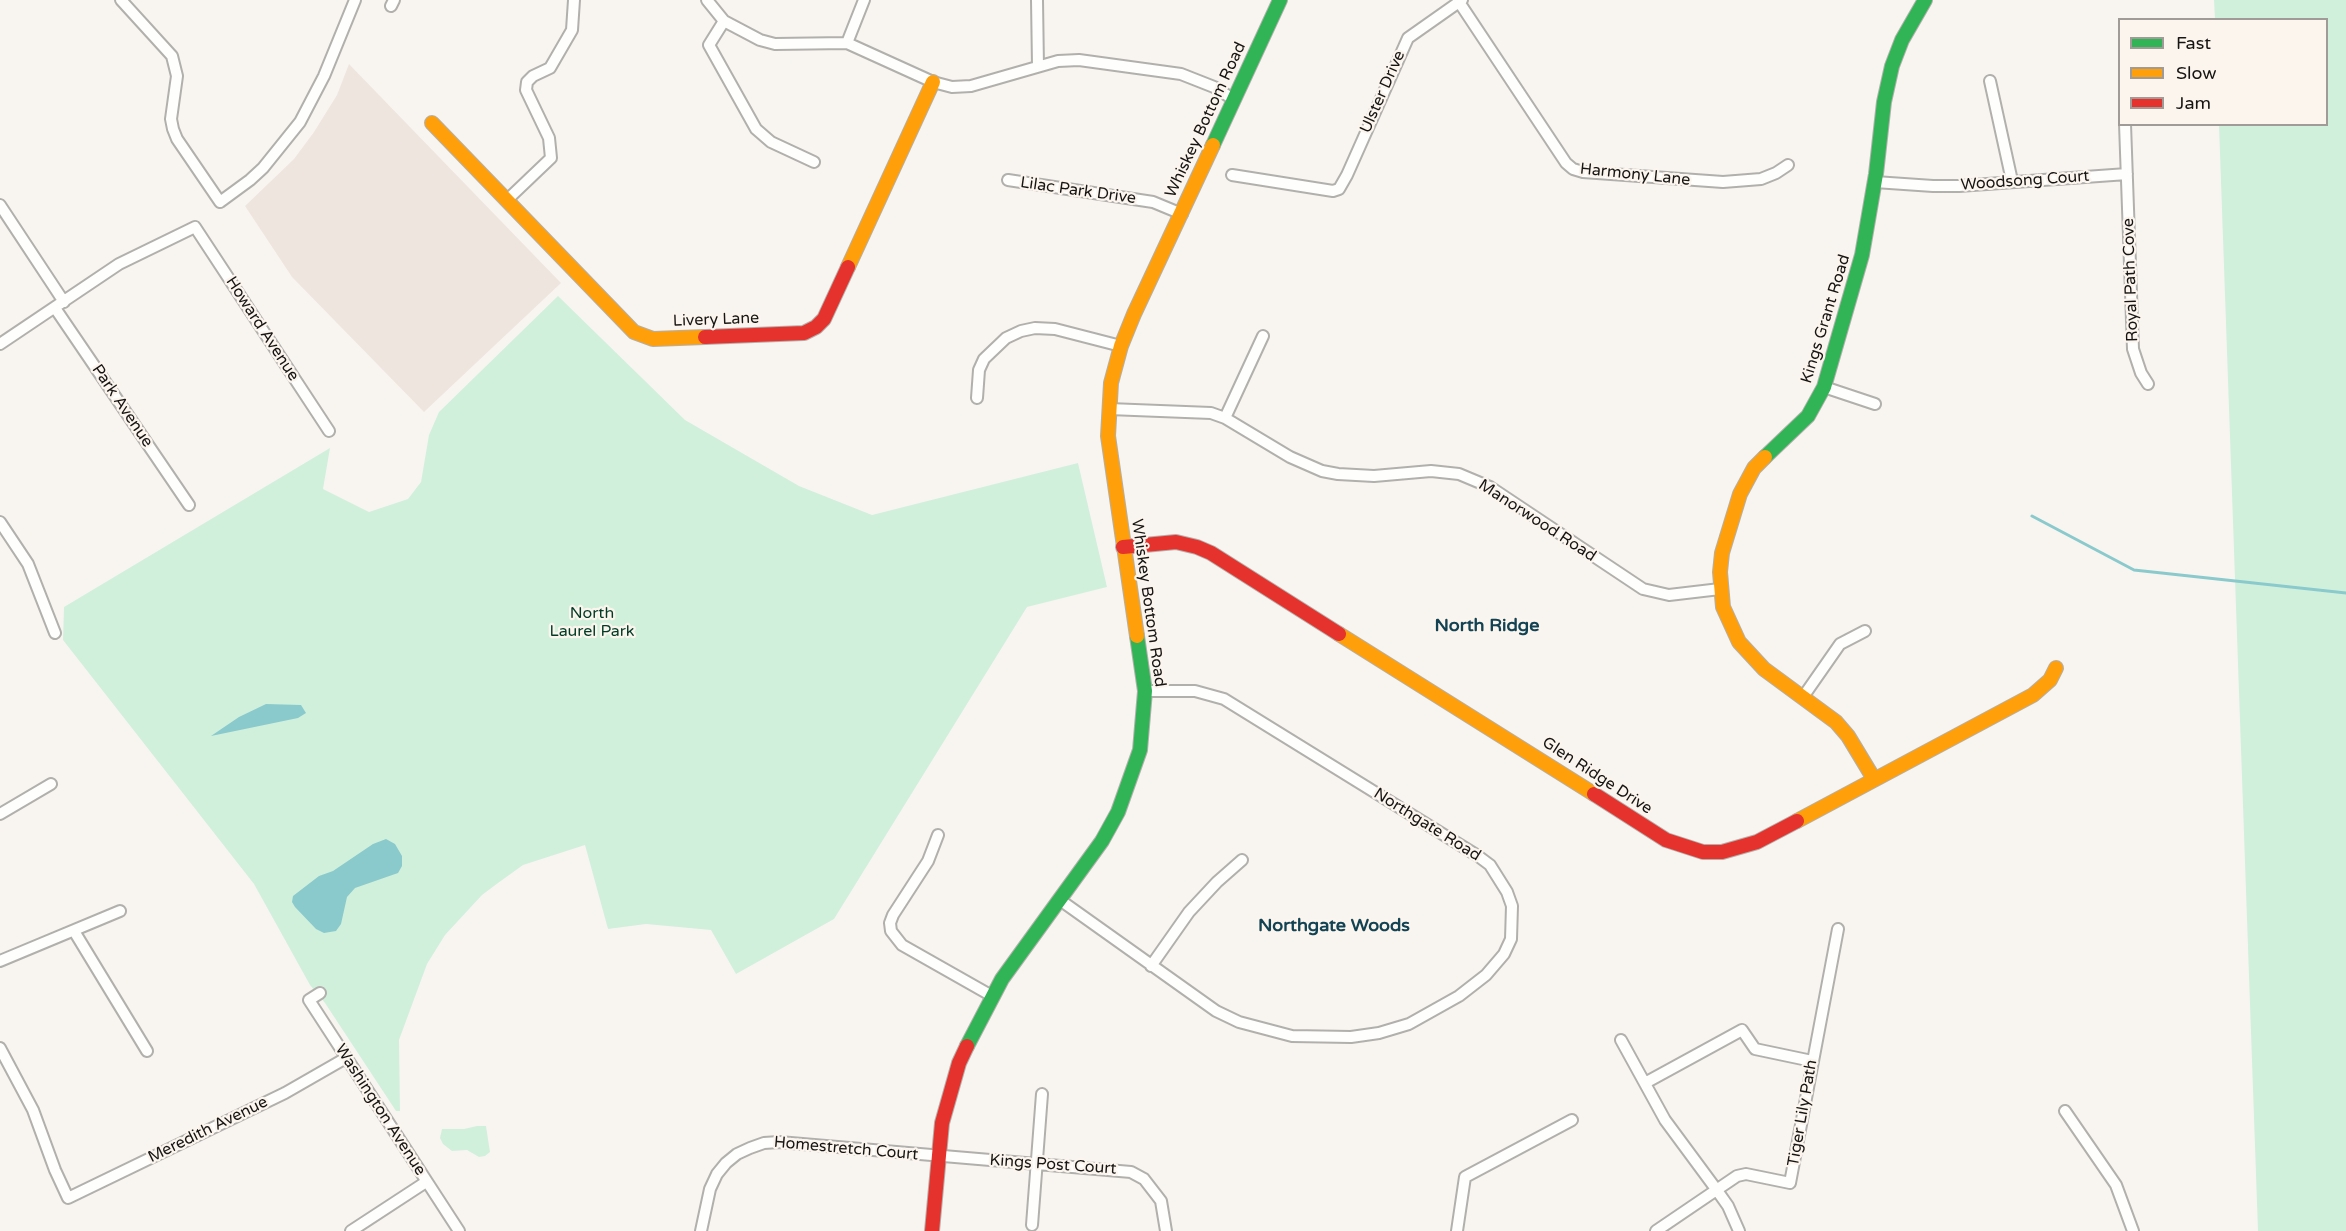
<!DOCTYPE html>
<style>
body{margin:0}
#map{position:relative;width:2346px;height:1231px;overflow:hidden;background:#f8f5f1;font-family:"Varela Round",sans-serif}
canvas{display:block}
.legend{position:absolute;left:2118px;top:18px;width:210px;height:108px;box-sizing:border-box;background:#fbf5ee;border:2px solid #a09b96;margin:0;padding:8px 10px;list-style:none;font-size:18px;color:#171513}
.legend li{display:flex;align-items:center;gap:12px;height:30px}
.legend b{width:30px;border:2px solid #a09b96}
</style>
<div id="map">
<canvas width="2346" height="1231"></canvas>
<ul class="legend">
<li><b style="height:8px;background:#30b455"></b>Fast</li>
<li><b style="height:8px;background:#ff9f0a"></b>Slow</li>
<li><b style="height:8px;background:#e5322d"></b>Jam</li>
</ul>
</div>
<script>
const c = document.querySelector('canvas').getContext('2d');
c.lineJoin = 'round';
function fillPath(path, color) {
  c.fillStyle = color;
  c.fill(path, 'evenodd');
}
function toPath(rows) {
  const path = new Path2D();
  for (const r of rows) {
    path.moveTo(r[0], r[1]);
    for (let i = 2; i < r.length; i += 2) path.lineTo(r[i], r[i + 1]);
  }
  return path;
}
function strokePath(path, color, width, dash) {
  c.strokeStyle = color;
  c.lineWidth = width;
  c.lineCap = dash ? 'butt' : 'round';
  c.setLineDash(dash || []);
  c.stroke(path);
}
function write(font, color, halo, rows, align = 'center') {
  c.font = font + ' "Varela Round",sans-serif';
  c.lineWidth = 4.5;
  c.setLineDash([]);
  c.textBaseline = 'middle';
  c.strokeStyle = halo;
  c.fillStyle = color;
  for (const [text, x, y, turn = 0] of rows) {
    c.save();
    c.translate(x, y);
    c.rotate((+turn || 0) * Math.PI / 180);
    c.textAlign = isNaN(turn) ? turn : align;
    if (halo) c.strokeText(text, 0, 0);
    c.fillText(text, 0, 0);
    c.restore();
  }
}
fillPath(toPath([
 [349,64,561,283,424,412,292,277,245,206,294,159,314,132,337,95]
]), '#eee5de');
fillPath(toPath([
 [2214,0,2346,0,2346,1231,2258,1231,2219,125,2326,124,2326,20,2215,19],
 [558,296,685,420,799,486,872,515,1078,463,1107,587,1027,607,834,919,736,974,711,930,646,924,608,929,585,845,523,865,498,883,482,895,445,935,427,964,399,1040,400,1111,396,1111,325,1003,310,985,254,884,63,640,64,607,330,448,323,489,369,512,408,499,421,482,429,435,439,412],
 [477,1126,486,1126,490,1152,485,1156,479,1157,467,1150,452,1151,443,1144,440,1138,442,1129,464,1129]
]), '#d0f0dc');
fillPath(toPath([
 [266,704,301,705,306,713,298,718,211,736,239,717],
 [386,839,395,844,402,856,402,866,398,873,355,888,347,897,341,924,336,931,324,933,316,929,295,907,292,902,293,896,319,876,333,871,373,844]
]), '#8acacc');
strokePath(toPath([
 [2032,516,2134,570,2346,593]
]), '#8acacc', 3);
const street = toPath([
 [121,0,172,56,177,76,171,119,173,129,177,139,220,202,250,180,263,168,300,122,324,76,355,0],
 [707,0,724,21,760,40,775,44,847,43,933,82,952,87,971,86,1058,61,1079,60,1181,74,1214,87,1233,99],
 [1037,0,1038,66],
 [1459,2,1566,163,1573,169,1583,172,1723,182,1761,179,1776,173,1788,165],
 [391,6,394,0],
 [724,21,709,45,756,129,771,142,814,162],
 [847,43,864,0],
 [1990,81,2012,181],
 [2125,124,2133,349,2141,373,2148,384],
 [1232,175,1333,191,1339,189,1347,175,1408,38,1462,0],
 [1008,180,1153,202,1182,214],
 [1875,182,1933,186,1959,186,2127,174],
 [507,200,551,158,549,138,526,90,527,82,533,76,550,68,572,30,574,0],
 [0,205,64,302],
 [55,308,189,505],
 [0,344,119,264,195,227,329,431],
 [1824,387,1875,404],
 [977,398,979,370,984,359,1006,338,1021,331,1035,328,1055,329,1121,346],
 [1109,409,1211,413,1225,418,1290,457,1322,471,1338,474,1374,476,1431,471,1459,474,1490,487,1643,589,1669,595,1720,589],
 [1225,418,1263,336],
 [0,522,28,564,55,633],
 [1803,697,1840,644,1865,631],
 [0,814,51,784],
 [938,835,928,861,893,915,890,923,891,931,902,945,992,996],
 [1060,900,1216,1011,1239,1022,1292,1036,1351,1037,1379,1033,1409,1024,1459,996,1486,975,1504,954,1511,939,1512,906,1507,892,1490,865,1478,856,1224,699,1195,691,1145,691],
 [74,931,147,1051],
 [0,961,120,911],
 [1151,966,1189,912,1217,882,1242,860],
 [320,993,309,1000,459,1231],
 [1621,1040,1665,1120,1716,1189,1728,1206,1739,1231],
 [0,1048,33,1110,55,1170,68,1198,285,1093,346,1058],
 [1645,1083,1742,1030,1755,1049,1812,1061],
 [2065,1111,2116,1185,2133,1231],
 [1032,1225,1042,1094],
 [351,1231,426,1182],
 [701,1231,710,1189,717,1174,726,1163,737,1154,750,1148,764,1143,779,1142,1131,1172,1144,1179,1161,1201,1166,1231],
 [1457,1231,1465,1177,1572,1120],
 [1656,1231,1737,1176,1746,1174,1790,1183,1838,929]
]);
const fast = toPath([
 [1213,145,1280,0],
 [1765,457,1808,416,1824,387,1862,255,1876,174,1884,102,1892,66,1902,40,1925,0],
 [967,1046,1002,979,1102,841,1118,812,1140,750,1145,691,1137,636]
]);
const slow = toPath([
 [432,123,634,332,653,339,705,337],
 [848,267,933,82],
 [1765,457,1754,468,1740,494,1722,553,1720,572,1723,607,1739,642,1764,669,1836,722,1848,736,1874,779],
 [1339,634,1594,794],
 [1137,636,1108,436,1111,383,1121,346,1134,314,1213,145],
 [1797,821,2033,695,2050,680,2056,668]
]);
const jam = toPath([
 [705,337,804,333,816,327,824,319,848,267],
 [1123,547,1176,542,1197,547,1211,553,1339,634],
 [1594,794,1666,840,1703,852,1722,852,1757,842,1797,821],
 [932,1231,942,1123,959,1063,967,1046]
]);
strokePath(street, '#b2b0ad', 14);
strokePath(fast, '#b2b0ad', 16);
strokePath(slow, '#b2b0ad', 16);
strokePath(jam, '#b2b0ad', 16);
strokePath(street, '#fefefd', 10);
strokePath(fast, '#30b455', 14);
strokePath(slow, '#ff9f0a', 14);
strokePath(jam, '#e5322d', 14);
write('16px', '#171513', '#fbf5ee', [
 ["Ulster Drive",1383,92,-66],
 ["Whiskey Bottom Road",1206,120,-65],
 ["Harmony Lane",1635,175,6],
 ["Woodsong Court",2025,181,-4],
 ["Lilac Park Drive",1078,191,8],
 ["Royal Path Cove",2131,280,-92],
 ["Kings Grant Road",1826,319,-73],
 ["Livery Lane",716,320,-2],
 ["Howard Avenue",262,329,57],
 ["Park Avenue",122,406,56],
 ["Manorwood Road",1537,521,33],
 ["Whiskey Bottom Road",1148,603,82],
 ["Glen Ridge Drive",1597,776,33],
 ["Northgate Road",1427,825,32],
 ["Washington Avenue",380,1110,57],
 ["Tiger Lily Path",1803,1113,-80],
 ["Meredith Avenue",208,1130,-26],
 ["Homestretch Court",846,1149,5],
 ["Kings Post Court",1053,1165,4]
]);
write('16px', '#003c25', '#fbf5ee', [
 ["North",592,614],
 ["Laurel Park",592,632]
]);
write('bold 18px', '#124355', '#fbf5ee', [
 ["North Ridge",1487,626],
 ["Northgate Woods",1334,926]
]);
</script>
